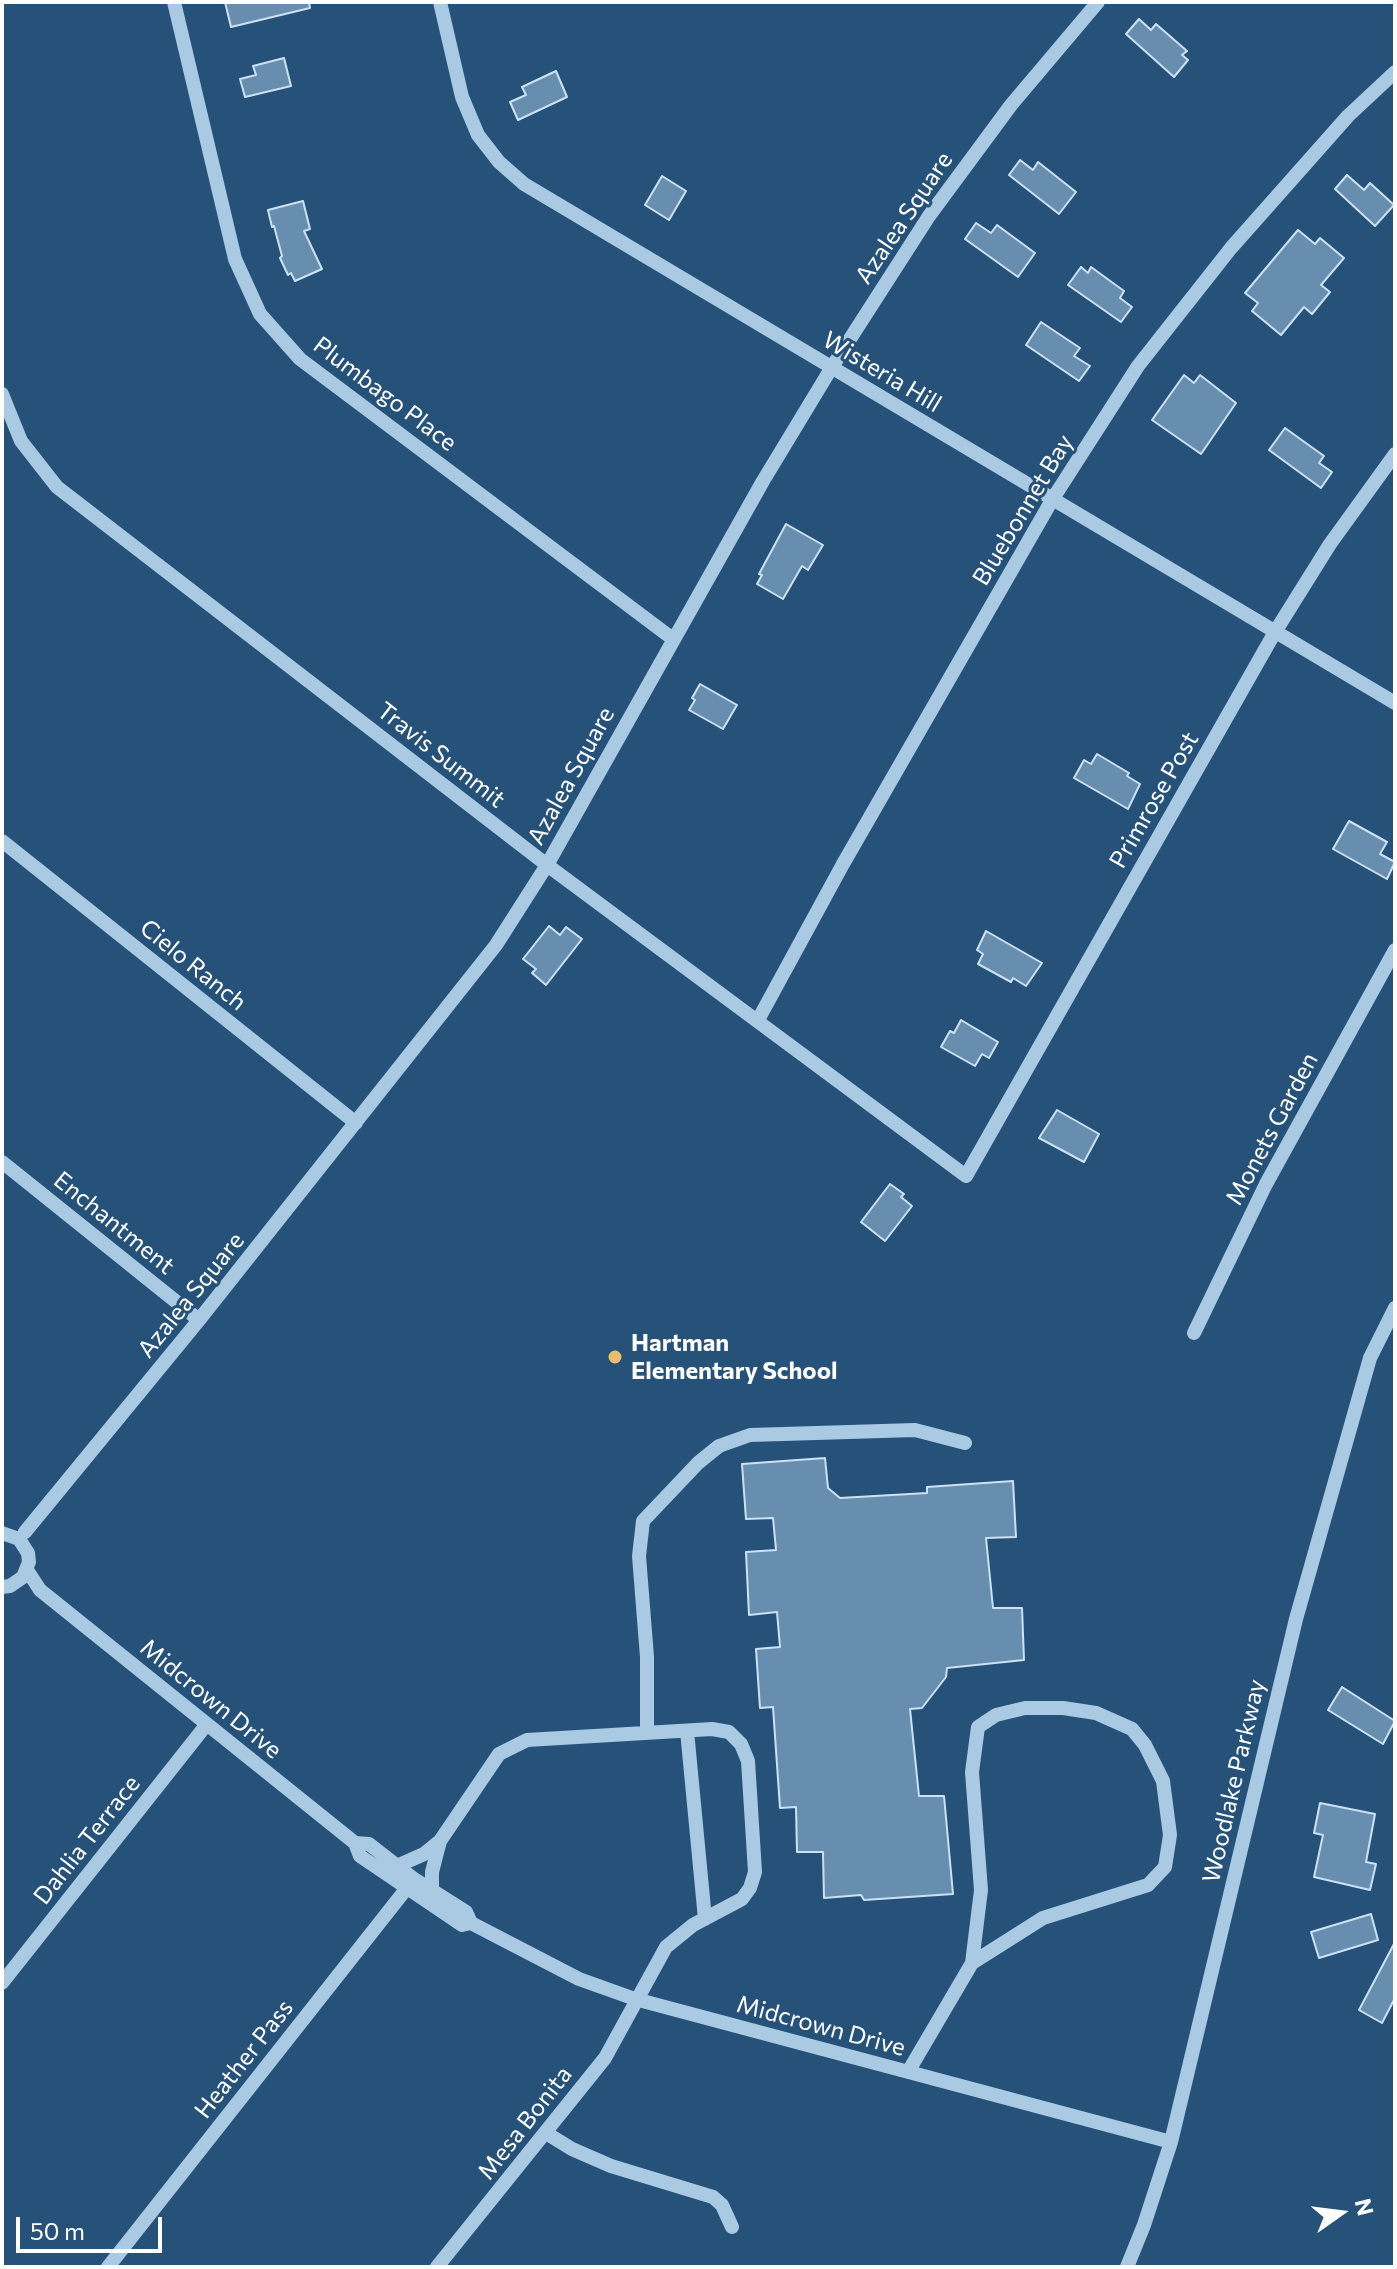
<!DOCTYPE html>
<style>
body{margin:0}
#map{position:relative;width:1397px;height:2269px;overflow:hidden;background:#26527a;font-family:Commissioner,sans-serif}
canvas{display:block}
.frame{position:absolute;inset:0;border:4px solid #fff;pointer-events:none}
.north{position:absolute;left:1301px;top:2173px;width:80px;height:80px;-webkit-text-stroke:6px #26527a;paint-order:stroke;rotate:76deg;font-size:22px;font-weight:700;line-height:32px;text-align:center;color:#fff}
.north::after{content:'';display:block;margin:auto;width:28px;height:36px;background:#fff;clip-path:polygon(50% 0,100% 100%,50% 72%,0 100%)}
.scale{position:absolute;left:16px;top:2217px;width:146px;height:36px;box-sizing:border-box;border:4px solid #fff;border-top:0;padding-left:10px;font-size:24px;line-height:28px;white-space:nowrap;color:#fff;-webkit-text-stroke:6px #26527a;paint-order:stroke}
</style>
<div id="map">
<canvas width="1397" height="2269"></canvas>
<div class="frame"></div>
<div class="north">N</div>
<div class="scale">50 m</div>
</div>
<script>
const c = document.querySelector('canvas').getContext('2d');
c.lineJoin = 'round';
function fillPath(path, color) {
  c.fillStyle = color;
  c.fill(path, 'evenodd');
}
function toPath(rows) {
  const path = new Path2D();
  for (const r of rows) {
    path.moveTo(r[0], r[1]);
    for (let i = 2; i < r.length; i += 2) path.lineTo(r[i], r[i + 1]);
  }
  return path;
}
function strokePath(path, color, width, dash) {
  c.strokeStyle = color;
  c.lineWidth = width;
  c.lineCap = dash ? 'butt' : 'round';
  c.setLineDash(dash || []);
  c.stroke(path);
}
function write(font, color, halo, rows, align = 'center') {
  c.font = font + ' Commissioner,sans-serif';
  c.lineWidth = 6;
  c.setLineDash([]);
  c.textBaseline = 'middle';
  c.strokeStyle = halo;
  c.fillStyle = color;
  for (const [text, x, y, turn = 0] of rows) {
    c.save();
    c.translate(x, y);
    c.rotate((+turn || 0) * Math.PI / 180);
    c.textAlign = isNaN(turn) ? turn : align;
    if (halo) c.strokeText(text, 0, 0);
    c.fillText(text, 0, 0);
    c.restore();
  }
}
const building = toPath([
 [225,2,309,2,310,8,231,27,225,2],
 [1139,19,1151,30,1156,24,1187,51,1182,55,1188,60,1174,77,1126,34,1139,19],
 [284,58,291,86,245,97,240,79,256,75,253,66,284,58],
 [556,71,567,97,518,120,510,102,526,95,522,87,556,71],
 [1020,160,1033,170,1038,162,1076,192,1059,214,1009,175,1020,160],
 [1347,175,1364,190,1370,183,1394,205,1375,226,1335,189,1347,175],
 [662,176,686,191,669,220,645,205,662,176],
 [303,201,310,229,304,231,322,269,295,281,291,273,288,275,280,258,282,256,274,226,272,227,268,210,303,201],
 [976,223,991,233,997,225,1035,253,1018,277,965,239,976,223],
 [1298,230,1315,244,1320,238,1344,258,1321,285,1330,292,1312,314,1304,307,1281,335,1252,311,1258,303,1245,293,1298,230],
 [1081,267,1088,273,1091,267,1124,291,1120,298,1132,307,1121,322,1068,285,1081,267],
 [1041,322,1080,348,1074,356,1090,366,1079,381,1026,345,1041,322],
 [1184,375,1194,383,1200,375,1236,403,1201,454,1152,420,1184,375],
 [1285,428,1324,456,1319,463,1332,472,1321,488,1269,450,1285,428],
 [786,524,823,545,808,570,802,566,783,599,757,584,762,575,759,574,786,524],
 [700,684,737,705,723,729,689,710,695,700,692,698,700,684],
 [1097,754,1129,773,1127,776,1140,784,1128,809,1074,778,1084,760,1091,764,1097,754],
 [1349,821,1387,842,1380,854,1395,862,1387,879,1333,849,1349,821],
 [549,926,560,935,566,927,582,939,546,985,532,973,536,969,523,959,549,926],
 [986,931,1042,963,1026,986,1013,978,1011,982,978,964,983,954,977,950,986,931],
 [961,1020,998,1042,989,1058,982,1054,975,1066,941,1047,950,1031,954,1033,961,1020],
 [1057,1110,1099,1134,1084,1162,1039,1138,1057,1110],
 [890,1184,904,1194,901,1197,912,1206,885,1241,861,1222,890,1184],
 [825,1458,828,1488,840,1498,927,1493,927,1487,1013,1481,1016,1537,986,1538,993,1608,1022,1608,1024,1660,947,1668,946,1677,922,1708,910,1709,919,1796,944,1796,953,1894,864,1900,861,1895,824,1898,823,1852,797,1852,796,1807,780,1808,773,1707,760,1708,756,1649,780,1647,777,1612,749,1615,746,1552,776,1550,773,1518,746,1519,742,1464,825,1458],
 [1342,1687,1395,1721,1383,1744,1328,1710,1342,1687],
 [1320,1803,1375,1814,1366,1862,1376,1864,1370,1890,1314,1877,1323,1835,1314,1833,1320,1803],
 [1371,1914,1378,1940,1319,1958,1311,1932,1371,1914],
 [1395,1942,1395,1998,1382,2023,1359,2010,1395,1942]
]);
fillPath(building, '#678eaf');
strokePath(building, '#cce1f3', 2);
strokePath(toPath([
 [174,2,235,259,260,314,300,359,673,639],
 [440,2,462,97,478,135,499,162,524,184,1395,703],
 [2,394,21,441,57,487,547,865,966,1176,1275,632,1330,544,1395,454],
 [2,841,356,1123],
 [758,1020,843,864,1052,500,1138,366,1231,248,1348,116,1395,72],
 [2,1162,199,1320],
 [1194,1333,1266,1184,1395,950],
 [25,1532,199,1320,496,945,547,865,763,481,832,367,929,216,1011,105,1098,2],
 [2,1533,19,1539,28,1553,29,1562,23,1577,10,1586,2,1587],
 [27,1570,40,1590,355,1843,360,1856,462,1925,471,1923,579,1979,635,1999,1171,2142],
 [687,1731,705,1919],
 [647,1733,647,1657,639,1556,643,1521,698,1463,719,1446,750,1435,915,1430,965,1443],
 [355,1843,369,1844,414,1879,466,1912,471,1923],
 [397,1866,424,1854,440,1841,499,1754,527,1740,712,1729,729,1732,741,1744,748,1761,755,1872,750,1888,742,1899,693,1925,666,1947,605,2058,437,2267],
 [432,1895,432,1872,440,1841],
 [2,1983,207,1724],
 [908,2072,972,1963,1043,1918,1148,1885,1165,1867,1170,1835,1163,1781,1145,1745,1132,1729,1096,1713,1063,1708,1025,1708,996,1715,978,1727,972,1772,981,1890,972,1963],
 [546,2133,572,2149,611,2166,713,2197,722,2205,732,2227],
 [108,2267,414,1879],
 [1127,2267,1144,2225,1171,2142,1296,1619,1370,1358,1395,1308]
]), '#aac9e3', 14);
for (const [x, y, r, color] of [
 [615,1357,8,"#ecbd6f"]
]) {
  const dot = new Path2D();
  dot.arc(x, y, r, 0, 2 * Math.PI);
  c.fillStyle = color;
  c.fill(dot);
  strokePath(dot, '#26527a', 3);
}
write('24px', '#fff', '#26527a', [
 ["Azalea Square",904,218,-56],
 ["Wisteria Hill",882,372,31],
 ["Plumbago Place",385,394,37],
 ["Bluebonnet Bay",1023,510,-59],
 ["Travis Summit",441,755,38],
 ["Azalea Square",571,776,-61],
 ["Primrose Post",1154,800,-60],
 ["Cielo Ranch",193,965,39],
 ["Monets Garden",1272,1129,-62],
 ["Enchantment",114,1223,39],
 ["Azalea Square",191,1295,-51],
 ["Midcrown Drive",211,1699,39],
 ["Woodlake Parkway",1234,1781,-77],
 ["Dahlia Terrace",87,1840,-52],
 ["Midcrown Drive",821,2026,15],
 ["Heather Pass",244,2059,-52],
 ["Mesa Bonita",525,2123,-52]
]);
write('bold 24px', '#fff', '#26527a', [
 ["Hartman",631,1343],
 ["Elementary School",631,1371]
], 'left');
</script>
